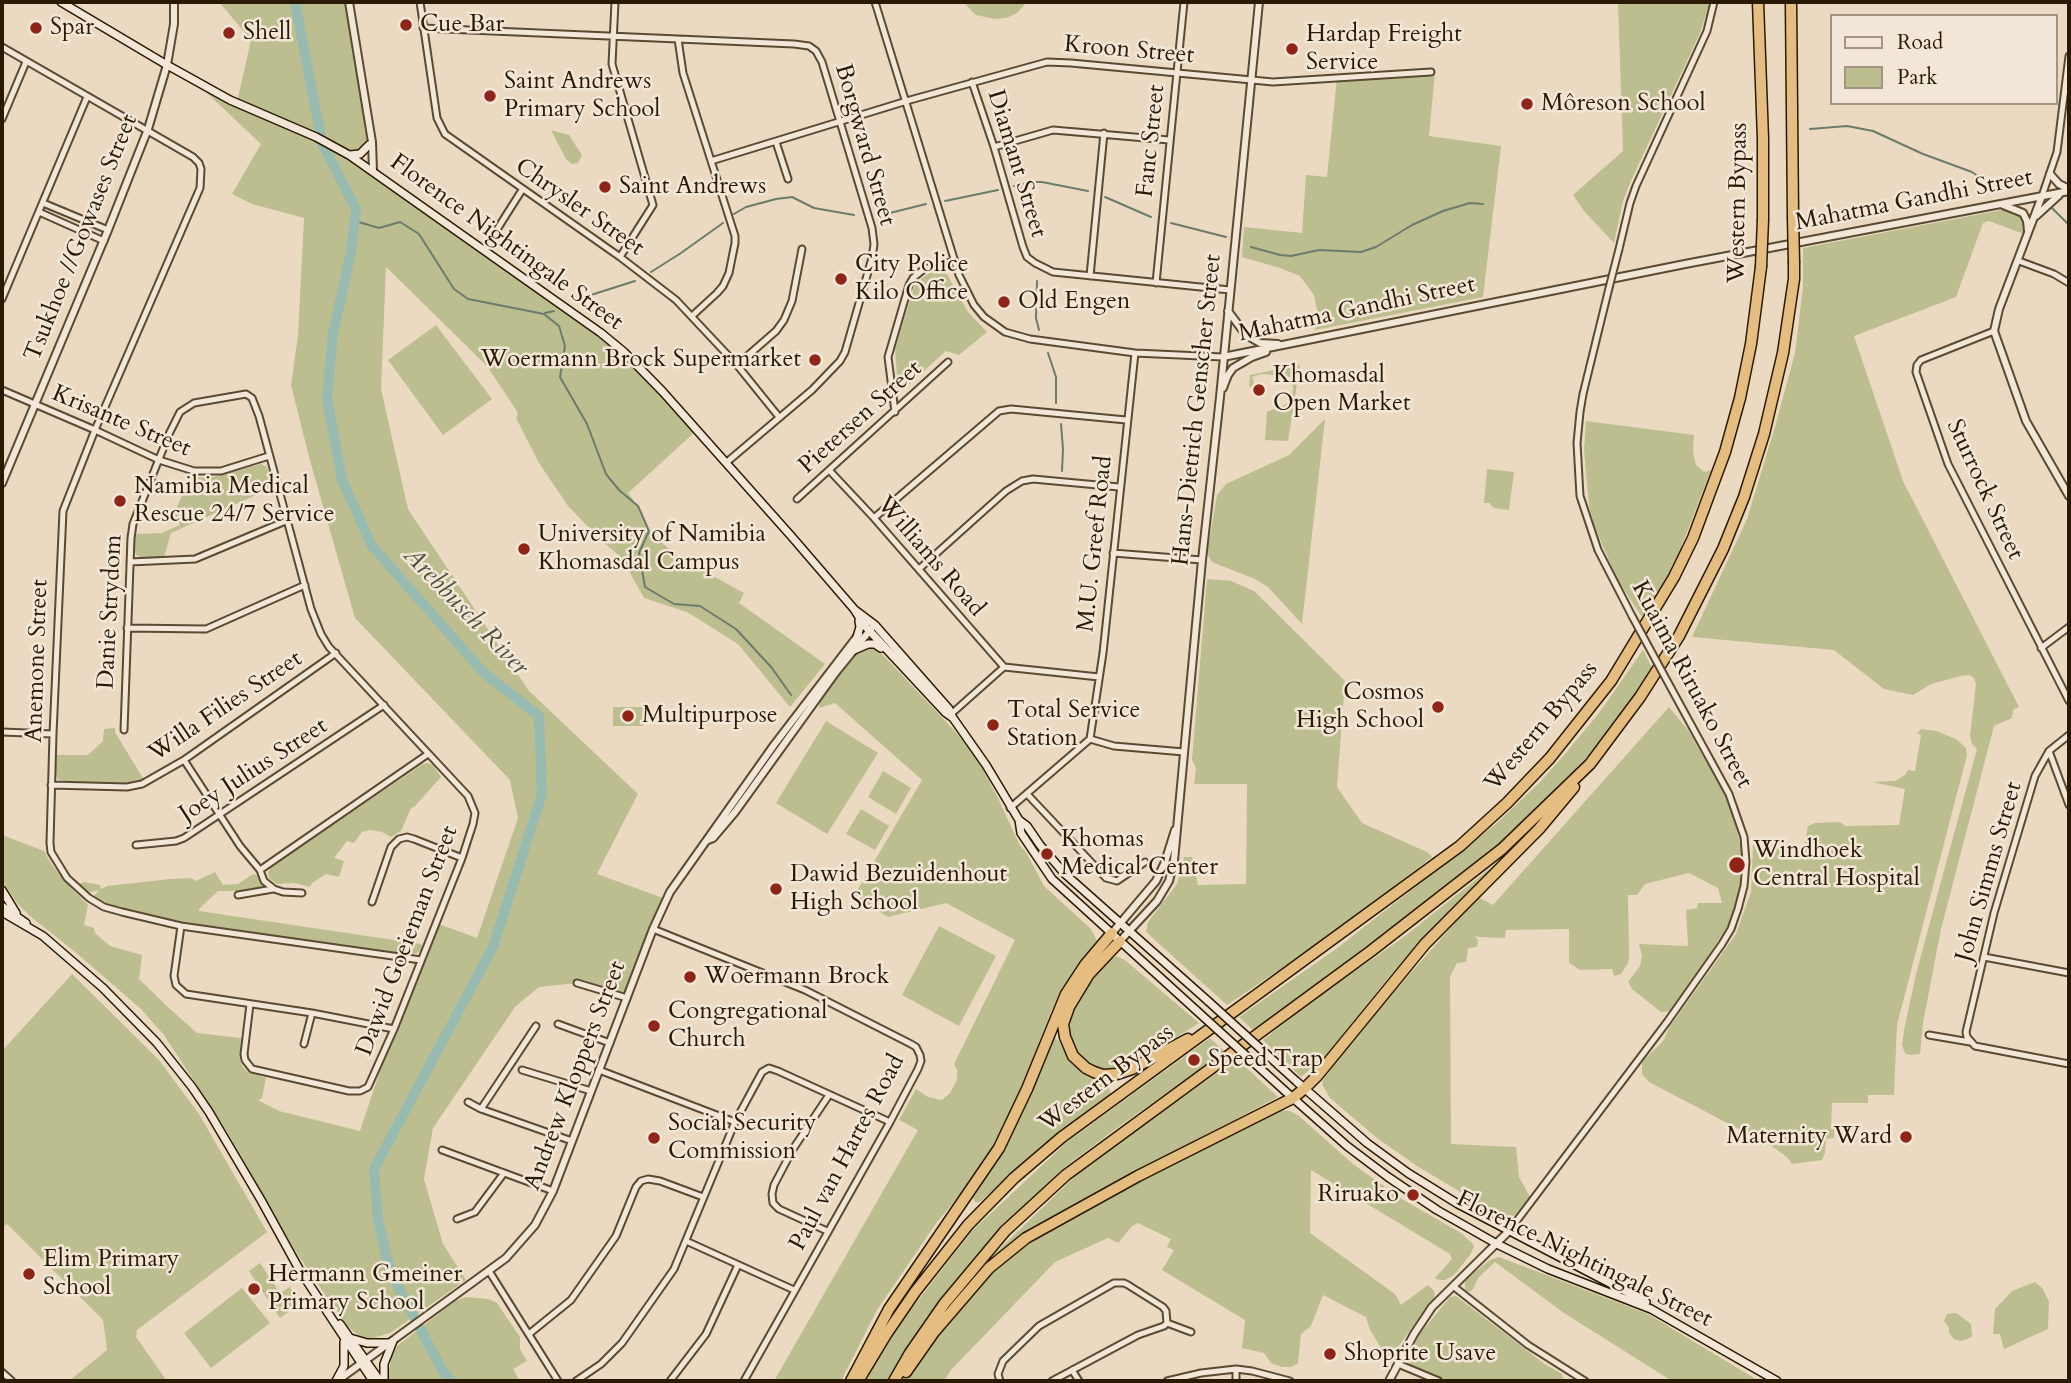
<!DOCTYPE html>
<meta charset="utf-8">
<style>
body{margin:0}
#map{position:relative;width:2071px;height:1383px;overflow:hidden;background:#ebdac1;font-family:Cardo,serif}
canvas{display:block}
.frame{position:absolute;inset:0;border:4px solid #2a1a03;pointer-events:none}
.legend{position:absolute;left:1830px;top:14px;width:228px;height:91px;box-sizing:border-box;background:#f2e7d7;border:2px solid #a29582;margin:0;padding:9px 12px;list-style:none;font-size:21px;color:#2a1a03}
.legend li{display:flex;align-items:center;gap:14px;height:35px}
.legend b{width:35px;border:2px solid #a29582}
</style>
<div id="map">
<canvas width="2071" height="1383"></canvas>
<div class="frame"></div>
<ul class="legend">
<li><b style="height:9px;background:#f2e7d7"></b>Road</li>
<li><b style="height:19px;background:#bcbe90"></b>Park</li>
</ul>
</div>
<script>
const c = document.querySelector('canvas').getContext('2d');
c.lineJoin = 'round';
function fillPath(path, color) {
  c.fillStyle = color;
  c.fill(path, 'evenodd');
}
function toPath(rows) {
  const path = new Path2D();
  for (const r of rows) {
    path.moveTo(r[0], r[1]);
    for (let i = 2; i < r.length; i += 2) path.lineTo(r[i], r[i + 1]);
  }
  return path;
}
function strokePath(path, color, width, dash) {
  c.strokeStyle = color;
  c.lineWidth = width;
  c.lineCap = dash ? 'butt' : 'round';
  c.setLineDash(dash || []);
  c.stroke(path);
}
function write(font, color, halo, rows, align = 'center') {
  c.font = font + ' Cardo,serif';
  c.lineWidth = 5;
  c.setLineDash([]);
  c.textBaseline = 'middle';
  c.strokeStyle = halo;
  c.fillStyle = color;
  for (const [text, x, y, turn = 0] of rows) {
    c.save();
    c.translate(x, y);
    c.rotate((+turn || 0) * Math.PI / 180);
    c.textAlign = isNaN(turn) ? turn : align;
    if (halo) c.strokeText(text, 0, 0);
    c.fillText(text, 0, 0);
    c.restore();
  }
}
fillPath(toPath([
 [219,2,349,2,370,138,369,145,351,155,601,333,697,430,628,493,638,506,649,531,678,557,744,593,739,603,825,664,790,707,738,644,687,612,644,598,621,557,603,542,568,506,539,463,516,418,518,413,487,366,386,267,381,389,408,509,529,691,638,794,597,874,666,899,627,998,577,983,539,987,515,1007,433,1128,424,1179,443,1244,466,1280,390,1333,370,1339,358,1335,348,1327,319,1286,296,1252,226,1130,164,1035,141,1009,74,951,31,917,16,902,2,880,2,835,44,851,52,865,68,885,88,905,84,925,94,928,95,933,110,946,142,955,139,979,170,1009,197,1033,241,1038,240,1061,243,1067,248,1072,266,1078,262,1098,258,1100,279,1111,360,1131,394,1029,436,923,477,938,518,818,510,780,355,618,309,457,291,385,298,336,304,218,252,204,232,194,261,144,190,77,237,102,251,40],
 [963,2,1027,2,1017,13,1006,18,995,19,976,15],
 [1618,2,1710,2,1700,33,1630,183,1623,201,1614,243,1584,211,1573,195,1623,151],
 [1417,72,1435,72,1429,136,1501,146,1483,297,1315,330,1317,310,1314,295,1300,276,1280,268,1242,257,1244,227,1302,233,1306,175,1327,177,1337,78],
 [551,130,569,135,582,155,578,163,572,164,566,159],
 [2007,209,2020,213,2025,224,2024,234,1989,221,1983,223,1956,297,1854,336,1903,481,2019,707,2013,710,2012,718,1994,726,1941,929,1923,1023,1920,1054,1912,1055,1906,1054,1904,1051,1902,1045,1904,1030,1916,974,1977,749,1972,744,1970,736,1976,684,1974,678,1969,675,1961,676,1931,684,1913,695,1884,689,1834,650,1692,637,1747,519,1775,427,1795,353,1803,287,1803,248],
 [944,269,968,312,987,332,959,355,946,351,904,389,897,376,895,349,915,284,929,273],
 [436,325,492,399,443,435,388,360],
 [1300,365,1288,441,1265,440,1267,412,1291,402,1293,389,1292,382,1291,378,1287,376,1261,374,1252,377,1255,386,1249,387,1250,375],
 [1325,419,1302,624,1268,587,1255,579,1212,562,1207,553,1217,495,1226,484,1289,455],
 [1586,421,1694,435,1693,452,1696,465,1704,472,1711,470,1679,553,1660,591,1642,617,1617,579,1594,525,1589,506,1584,450],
 [261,464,267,467,274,487,171,533,164,557,140,557,136,555,133,543,135,534,162,533,180,525,174,513,191,476,204,478,213,477],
 [1487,469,1514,472,1509,510,1494,508,1489,503,1484,503],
 [1207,579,1231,581,1254,591,1345,681,1337,787,1362,823,1427,852,1432,857,1365,910,1309,950,1227,1005,1146,932,1148,922,1177,884,1184,857,1192,857,1198,885,1246,884,1247,784,1194,784,1196,768,1192,760],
 [864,649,873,649,882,654,953,729,975,755,997,796,1020,846,1026,852,1044,886,1091,929,1097,941,1095,946,1080,963,1062,988,1052,1009,1012,1111,985,1160,964,1190,937,1222,877,1310,841,1381,774,1381,918,1130,899,1120,916,1089,928,1097,942,1100,950,1093,957,1080,957,1070,954,1064,1015,940,946,903,888,917,854,896,922,780,835,703,819,708,820,699,839,674,854,656],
 [1643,650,1653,670,1623,713,1567,781,1507,840,1354,959,1253,1030,1239,1017,1336,949,1497,823,1540,782,1565,754,1599,713],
 [613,707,644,707,643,726,613,726],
 [1669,707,1688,730,1730,804,1742,852,1742,881,1731,919,1724,932,1672,1011,1661,1012,1632,989,1628,982,1640,966,1642,956,1639,944,1688,946,1686,910,1697,908,1698,903,1722,903,1718,888,1689,873,1645,884,1637,895,1628,895,1629,957,1628,963,1621,974,1614,976,1612,969,1580,970,1569,963,1569,929,1506,930,1505,938,1478,937,1474,935,1478,940,1477,947,1468,948,1466,962,1457,963,1450,977,1451,1144,1516,1147,1519,1177,1530,1197,1511,1219,1507,1220,1417,1166,1377,1138,1330,1098,1322,1084,1323,1080,1350,1042,1376,1012,1478,897,1493,905],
 [826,721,878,753,827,834,776,803],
 [115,728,115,732,144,780,126,784,64,781,58,779,55,773,57,755,88,755,103,741,104,729],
 [1921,729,1936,731,1956,739,1966,748,1967,755,1897,1025,1894,1095,1868,1095,1868,1103,1832,1103,1831,1129,1834,1129,1834,1138,1826,1139,1825,1153,1822,1160,1792,1164,1787,1157,1773,1147,1649,1082,1642,1074,1642,1062,1664,1040,1669,1028,1736,934,1751,892,1753,845,1804,849,1808,826,1815,823,1840,822,1845,826,1899,825,1905,789,1872,782,1895,781,1905,775,1908,770,1915,771,1921,735,1917,733],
 [428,763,433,765,441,777,414,807,411,808,401,831,391,837,382,832,370,830,362,832,354,843,347,841,334,858,344,861,339,877,326,874,312,883,310,887,294,883,277,884,269,878,268,873,271,867,423,764],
 [883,771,911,788,896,814,868,797],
 [861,809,889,826,875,850,846,834],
 [1497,863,1499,866,1445,916,1388,978,1322,1060,1301,1077,1263,1040,1312,1001,1401,939],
 [215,872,223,885,238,884,253,874,258,876,264,888,249,891,218,891,199,909,199,911,421,944,422,947,419,952,410,955,169,920,113,906,93,897,99,890,91,892,83,890,79,884,84,882,100,885,101,889,107,886,170,879,191,878,196,881],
 [939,926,996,956,959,1026,902,995],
 [1116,956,1125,960,1199,1023,1146,1057,1111,1070,1090,1065,1082,1059,1073,1048,1069,1038,1069,1022,1084,990,1110,960],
 [72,974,159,1060,199,1114,267,1232,137,1330,136,1337,167,1381,69,1381,107,1350,103,1320,7,1224,2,1228,2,1051],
 [1053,1037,1059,1041,1066,1055,1079,1069,1090,1075,1106,1079,1111,1094,1076,1119,981,1201,976,1203,973,1198,976,1191,1007,1140],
 [1210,1038,1225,1052,1125,1122,1066,1166,995,1235,977,1255,917,1334,886,1381,864,1381,901,1322,973,1230,1067,1142],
 [1237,1059,1278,1097,1069,1207,1021,1239,989,1264,988,1260,1088,1164],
 [1281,1110,1290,1111,1299,1116,1353,1164,1402,1199,1461,1233,1473,1244,1474,1247,1470,1255,1454,1275,1445,1280,1438,1280,1435,1278,1452,1259,1450,1254,1311,1170,1310,1233,1395,1294,1401,1305,1428,1285,1434,1291,1435,1299,1420,1316,1391,1357,1385,1354,1370,1330,1366,1317,1323,1295,1311,1326,1301,1334,1298,1363,1291,1367,1282,1367,1271,1363,1264,1353,1242,1348,1245,1320,1162,1270,1174,1250,1167,1247,1171,1239,1138,1223,1132,1226,1118,1243,1108,1238,1055,1262,951,1370,944,1381,906,1381,951,1317,978,1286,1013,1255,1053,1228,1112,1194,1274,1112],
 [1499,1257,1648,1314,1759,1381,1672,1381,1564,1313,1495,1262,1478,1278,1473,1289,1470,1292,1465,1290,1465,1280,1490,1260],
 [260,1263,280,1293,290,1287,301,1303,280,1318,249,1271],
 [2035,1282,2043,1289,2049,1302,2048,1329,2004,1349,2000,1334,1993,1334,1995,1309,2012,1291],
 [242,1288,270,1323,211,1368,184,1333],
 [1456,1296,1543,1363,1562,1374,1564,1381,1450,1381,1409,1365,1407,1359,1419,1335,1450,1297],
 [466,1297,488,1299,497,1303,520,1337,520,1349,527,1361,513,1369,520,1381,389,1381,389,1370,392,1356,397,1346,455,1301],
 [1956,1313,1971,1324,1972,1336,1970,1338,1961,1341,1954,1339,1949,1333,1949,1328,1944,1321,1947,1314]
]), '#bcbe90');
strokePath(toPath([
 [1810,129,1847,126,1873,131,1923,154,1972,172,1996,189],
 [1020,185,1021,193],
 [1014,186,1032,182,1042,182,1088,191],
 [1105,197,1151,217],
 [945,201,998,190],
 [2052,208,2069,225],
 [734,214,746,207,776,199,792,197,814,208,854,215],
 [882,215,926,204],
 [355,221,379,228,400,222,419,234,454,289,468,299,544,314,559,326,565,346,560,377,587,424,606,474,619,490,638,506,649,531,639,553,645,587,674,604,700,606,736,629,772,668,791,695],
 [1171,223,1226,237],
 [1251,247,1280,255,1291,256,1319,250,1361,252,1376,247,1412,225,1443,211,1470,203,1483,204],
 [651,272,681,253,723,223],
 [1037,281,1036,318,1039,330],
 [575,300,635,281],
 [545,313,554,311],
 [1048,353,1056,377,1056,403],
 [1061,424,1063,449,1062,471]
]), '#6c7b6b', 2);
strokePath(toPath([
 [295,2,322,143,356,209,351,252,333,334,327,398,342,480,372,546,484,673,539,716,542,794,493,947,374,1169,378,1220,390,1271,442,1370,451,1381]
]), '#98bbb1', 10);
const minor = toPath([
 [420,2,437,118,445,134,620,257,676,300,737,365,779,417],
 [615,2,612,64,653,205,620,257],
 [875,2,959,275,974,305,984,317,1005,332,1030,339,1135,353,1223,357],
 [423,28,794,44,809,46,816,51,822,62,872,228,874,244,872,258,845,352,840,361,812,390,727,462],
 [678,39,683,73,735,236,735,243,729,273,723,286,717,293,692,316],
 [2,47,193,157,199,163,201,169,200,188,95,430,63,511,53,734,50,843,51,852,67,878,89,898,104,907,122,912,181,926,421,960],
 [972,82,994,147,1023,247,1027,257,1035,263,1053,272,1230,290],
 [2,119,26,62],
 [776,142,788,179],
 [994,147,1053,130,1169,140],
 [711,161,910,100,1047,62,1071,63,1273,82,1431,72],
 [2042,196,2057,152,2069,56],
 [43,203,108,230],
 [39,212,104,241],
 [1619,249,1630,203,1636,186,1707,31,1714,2],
 [484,250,522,190],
 [2019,261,2054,274,2069,283],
 [1090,276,1104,133],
 [1156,283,1184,2],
 [1609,288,1583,394,1580,412,1577,443,1580,496,1598,550,1632,616],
 [2,299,87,97],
 [1994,331,1921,360,1917,365,1916,372,1948,464,2069,701],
 [737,365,776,331,784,320,792,301,802,249],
 [2,390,95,430,159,460,194,471,221,471,269,456],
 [895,412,888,357,909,285,913,278,924,269,954,261],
 [829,470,874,518,1004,667],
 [797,499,948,362],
 [874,518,999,411,1011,409,1126,420],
 [1113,553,1202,560],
 [130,562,195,559,288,520],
 [919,569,1006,491,1022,481,1033,479,1119,487],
 [127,628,206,629,305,585],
 [2041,648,2069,627],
 [950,715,1004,667,1099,677],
 [124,730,131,538,133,524,169,434,180,412,194,403,246,394,252,398,259,416,311,609,321,634,329,647,468,796,475,813,473,824,462,858,394,1029,368,1087,360,1091,349,1091,252,1069,245,1060,244,1054,250,1004],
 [2,732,53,734],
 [2069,735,2049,751,2035,776,1994,913,1966,1032,1967,1037,1975,1046,2069,1064],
 [1090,739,1103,653,1135,353],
 [2049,751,2069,805],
 [184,760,240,846,260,870,264,881,274,889,283,892,302,893],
 [51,785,127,787,142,784,184,760,336,653],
 [1027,794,1106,878,1117,881,1145,862],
 [1010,808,1090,739,1114,746,1184,752],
 [136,845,176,841,184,838,384,705],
 [260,870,428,754],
 [238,895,273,889],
 [372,902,391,847,399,839,407,837,414,839,462,858],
 [181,926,174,976,176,985,186,994,312,1013,394,1029],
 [653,929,805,990,911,1044,916,1047,920,1055,921,1061,918,1069,890,1122,744,1381],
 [1984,957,2069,973],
 [577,983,627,998],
 [558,1024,610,1043],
 [1929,1035,1970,1042],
 [304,1044,312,1013],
 [522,1070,591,1091],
 [599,1070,735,1122],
 [468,1102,481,1109,572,1141],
 [481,1109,536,1026],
 [442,1150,553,1191],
 [457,1219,475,1212,504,1173],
 [827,1231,779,1209,773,1203,772,1194,774,1185,793,1149,829,1095],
 [1509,1231,1667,1022,1722,944,1731,929,1738,909,1744,886,1746,862,1744,837,1729,794,1671,688],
 [686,1241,794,1290],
 [489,1271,558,1381],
 [1453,1286,1528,1345,1585,1381],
 [1167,1323,1191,1332],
 [529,1334,571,1300,616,1236,636,1187,641,1181,648,1179,660,1181,703,1197],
 [1398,1364,1439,1381],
 [1236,1369,1236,1381],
 [1072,1370,1079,1381],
 [2,1372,12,1381],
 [576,1381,601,1364,622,1343,674,1269,735,1122,762,1072,769,1068,778,1071,890,1122],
 [670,1381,706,1334,738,1265],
 [1000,1381,998,1374,1003,1361,1039,1326,1114,1283,1124,1283,1128,1285,1163,1307,1166,1311,1167,1323],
 [1052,1381,1138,1335,1164,1326,1167,1323],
 [1167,1381,1201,1373,1236,1369,1252,1371,1290,1381]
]);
const tertiary = toPath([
 [349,2,372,142,373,171],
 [2050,174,2059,184,2069,189],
 [2042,196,1999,309,1994,331,2026,421,2069,496],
 [2003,205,2023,213,2027,221,2028,231],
 [2036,216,2059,195],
 [1228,311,1246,335,1260,343,1278,344],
 [1223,357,1685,264,2069,191],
 [1223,388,1228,375,1233,368,1252,357,1266,352],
 [2,483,108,230,148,129,167,65,174,24,174,2],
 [708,840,713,838,735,812,836,672,871,629],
 [1112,933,1156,881,1165,862,1175,830],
 [1120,941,1157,901,1169,881,1174,861,1202,560,1220,397,1259,2],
 [337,1381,506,1258,535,1225,553,1191,653,929,670,892,774,745,859,634],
 [1389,1381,1414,1334,1432,1307,1509,1231]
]);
const secondary = toPath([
 [61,2,167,65,230,100,316,137,349,155,601,333,624,352,663,392,792,537,854,609,865,626,946,713,953,718],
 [350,155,360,154,369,145],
 [855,610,875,625,949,709,953,718,986,765,1019,820,1027,826,1040,845,1064,873,1208,1001],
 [857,637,860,627,859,621],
 [852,651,868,644,875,644,881,648],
 [1019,820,1021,833,1052,879,1197,1011],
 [2,890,16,913],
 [2,906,26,923],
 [2,912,43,936,103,988,157,1043,192,1087,209,1112,261,1200,299,1269,373,1381],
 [1296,1081,1367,1143,1408,1173,1458,1204,1646,1302],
 [1285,1091,1347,1146,1388,1177,1437,1210,1497,1244,1548,1269,1651,1309,1777,1381],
 [340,1324,380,1381],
 [350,1338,367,1343,390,1343],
 [336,1381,344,1366,344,1342],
 [384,1381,384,1364,393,1341]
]);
const motorway = toPath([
 [1758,2,1763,139,1763,219],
 [1791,2,1793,217],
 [1120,941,1089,974,1069,1007,1063,1024,1065,1037,1073,1056,1086,1068,1094,1072,1103,1075,1117,1074,1132,1069,1188,1039],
 [906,1372,934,1332,989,1268,1026,1238,1138,1176,1293,1098,1305,1088,1317,1076,1425,944,1539,829,1574,787],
 [851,1381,889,1309,999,1148,1027,1089,1066,994,1085,965,1112,933],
 [858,1381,887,1333,915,1292,968,1225,1014,1178,1062,1137,1460,846,1507,803,1550,758,1611,681,1674,577,1693,538,1725,452,1740,398,1751,344,1761,267],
 [894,1381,910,1353,944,1304,1005,1231,1066,1175,1371,951,1502,849,1590,764,1640,697,1679,636,1723,549,1744,497,1764,434,1783,353,1794,279,1794,263]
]);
strokePath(minor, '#5a4a32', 9);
strokePath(tertiary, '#5a4a32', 10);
strokePath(secondary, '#2a1a03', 10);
strokePath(motorway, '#2a1a03', 13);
strokePath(minor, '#f2e7d7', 5);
strokePath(tertiary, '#f2e7d7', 6);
strokePath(secondary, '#f2e7d7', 7);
strokePath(motorway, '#e6bd80', 10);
const minorBridge = toPath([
 [1609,288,1619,249],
 [1632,616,1671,688]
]);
const secondaryBridge = toPath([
 [1208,1001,1296,1081],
 [1197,1011,1285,1091]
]);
const motorwayBridge = toPath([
 [1793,217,1794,263],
 [1761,267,1763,219]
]);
strokePath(minorBridge, '#5a4a32', 9, []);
strokePath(secondaryBridge, '#2a1a03', 10, []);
strokePath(motorwayBridge, '#2a1a03', 13, []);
strokePath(minorBridge, '#f2e7d7', 5);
strokePath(secondaryBridge, '#f2e7d7', 7);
strokePath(motorwayBridge, '#e6bd80', 10);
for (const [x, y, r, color] of [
 [406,25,7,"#8f2418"],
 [36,28,7,"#8f2418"],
 [229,33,7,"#8f2418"],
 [1292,49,7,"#8f2418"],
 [490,96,7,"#8f2418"],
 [1527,104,7,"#8f2418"],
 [605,187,7,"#8f2418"],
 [841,279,7,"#8f2418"],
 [1004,302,7,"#8f2418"],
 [815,360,7,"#8f2418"],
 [1259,390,7,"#8f2418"],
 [120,501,7,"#8f2418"],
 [524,549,7,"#8f2418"],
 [1438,707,7,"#8f2418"],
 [628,716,7,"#8f2418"],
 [993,725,7,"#8f2418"],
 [1047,854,7,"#8f2418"],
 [1737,865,9,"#8f2418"],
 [776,889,7,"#8f2418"],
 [690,977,7,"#8f2418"],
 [654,1026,7,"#8f2418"],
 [1194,1060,7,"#8f2418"],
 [1906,1137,7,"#8f2418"],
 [654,1138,7,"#8f2418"],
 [1413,1195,7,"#8f2418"],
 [29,1274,7,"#8f2418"],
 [254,1289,7,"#8f2418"],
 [1330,1354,7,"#8f2418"]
]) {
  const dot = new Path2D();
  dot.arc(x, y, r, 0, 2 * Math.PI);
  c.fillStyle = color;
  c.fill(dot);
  strokePath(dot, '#f2e7d7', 2.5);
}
write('24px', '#2a1a03', '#f2e7d7', [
 ["Cue Bar",420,25],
 ["Spar",50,28],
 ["Shell",243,33],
 ["Hardap Freight",1306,35],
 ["Service",1306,63],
 ["Saint Andrews",504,82],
 ["Primary School",504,110],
 ["Môreson School",1541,104],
 ["Saint Andrews",619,187],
 ["City Police",855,265],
 ["Kilo Office",855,293],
 ["Old Engen",1018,302],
 ["Woermann Brock Supermarket",801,360,"right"],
 ["Khomasdal",1273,376],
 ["Open Market",1273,404],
 ["Namibia Medical",134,487],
 ["Rescue 24/7 Service",134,515],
 ["University of Namibia",538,535],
 ["Khomasdal Campus",538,563],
 ["Cosmos",1424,693,"right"],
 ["High School",1424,721,"right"],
 ["Total Service",1007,711],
 ["Station",1007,739],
 ["Multipurpose",642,716],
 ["Khomas",1061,840],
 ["Medical Center",1061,868],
 ["Windhoek",1753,851],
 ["Central Hospital",1753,879],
 ["Dawid Bezuidenhout",790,875],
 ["High School",790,903],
 ["Woermann Brock",704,977],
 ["Congregational",668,1012],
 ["Church",668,1040],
 ["Speed Trap",1208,1060],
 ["Social Security",668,1124],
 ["Commission",668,1152],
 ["Maternity Ward",1892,1137,"right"],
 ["Riruako",1399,1195,"right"],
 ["Elim Primary",43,1260],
 ["School",43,1288],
 ["Hermann Gmeiner",268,1275],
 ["Primary School",268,1303],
 ["Shoprite Usave",1344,1354]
], 'left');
write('24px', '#2a1a03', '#f2e7d7', [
 ["Kroon Street",1129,51,5],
 ["Fanc Street",1152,141,-84],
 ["Borgward Street",864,145,74],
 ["Diamant Street",1016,164,73],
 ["Mahatma Gandhi Street",1914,201,-11],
 ["Western Bypass",1739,203,-89],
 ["Chrysler Street",579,208,35],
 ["Tsukhoe //Gowases Street",82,238,-68],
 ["Florence Nightingale Street",506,243,36],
 ["Mahatma Gandhi Street",1357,310,-12],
 ["Hans-Dietrich Genscher Street",1198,410,-84],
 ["Pietersen Street",861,418,-42],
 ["Krisante Street",121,422,23],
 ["Sturrock Street",1984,490,65],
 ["M.U. Greef Road",1096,544,-84],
 ["Williams Road",930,557,49],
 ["Danie Strydom",111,612,-87],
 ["Anemone Street",38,661,-88],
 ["Kuaima Riruako Street",1691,685,62],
 ["Willa Filies Street",226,707,-34],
 ["Western Bypass",1542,727,-50],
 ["Joey Julius Street",254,771,-33],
 ["John Simms Street",1990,872,-74],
 ["Dawid Goeieman Street",408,941,-69],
 ["Andrew Kloppers Street",576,1076,-69],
 ["Western Bypass",1107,1079,-37],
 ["Paul van Hartes Road",848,1153,-62],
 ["Florence Nightingale Street",1584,1260,26]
]);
write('italic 26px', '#505240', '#f2e7d7', [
 ["Arebbusch River",465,612,46]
]);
</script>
